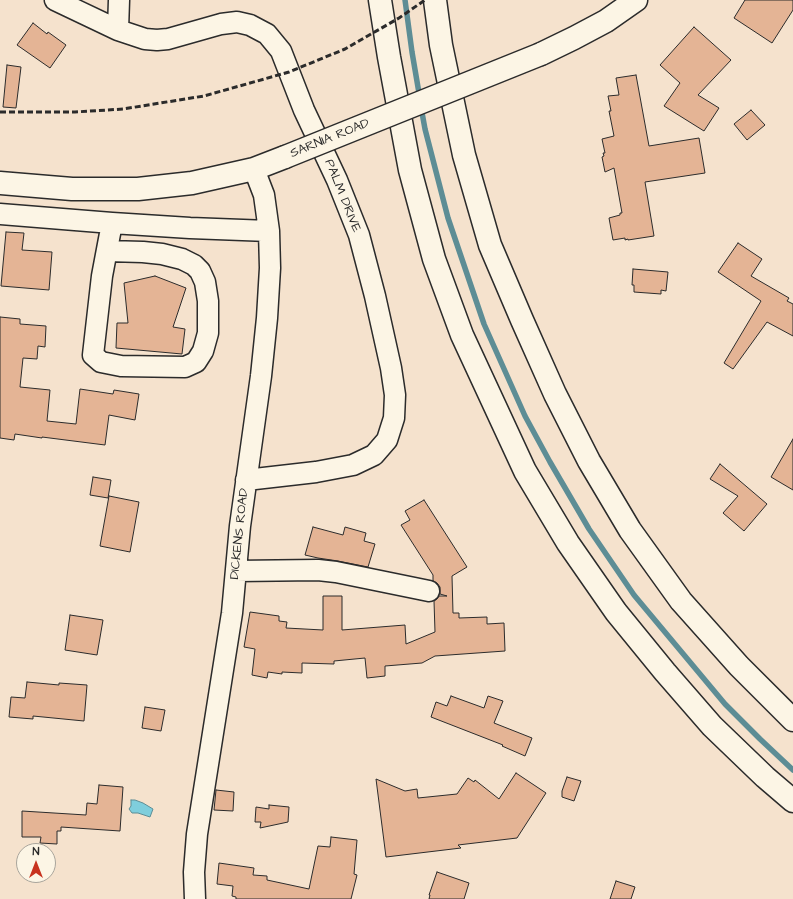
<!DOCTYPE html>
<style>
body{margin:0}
#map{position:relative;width:793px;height:899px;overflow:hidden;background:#f5e2cd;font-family:"Architects Daughter",sans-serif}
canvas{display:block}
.north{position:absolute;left:16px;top:843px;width:40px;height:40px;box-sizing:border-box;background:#fcf5e5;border:1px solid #a8a49b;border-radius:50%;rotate:0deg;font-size:11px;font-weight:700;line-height:16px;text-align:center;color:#2b2b2b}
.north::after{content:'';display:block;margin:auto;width:14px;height:18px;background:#c8321e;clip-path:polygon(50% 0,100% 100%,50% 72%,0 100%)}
</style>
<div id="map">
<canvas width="793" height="899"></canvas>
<div class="north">N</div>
</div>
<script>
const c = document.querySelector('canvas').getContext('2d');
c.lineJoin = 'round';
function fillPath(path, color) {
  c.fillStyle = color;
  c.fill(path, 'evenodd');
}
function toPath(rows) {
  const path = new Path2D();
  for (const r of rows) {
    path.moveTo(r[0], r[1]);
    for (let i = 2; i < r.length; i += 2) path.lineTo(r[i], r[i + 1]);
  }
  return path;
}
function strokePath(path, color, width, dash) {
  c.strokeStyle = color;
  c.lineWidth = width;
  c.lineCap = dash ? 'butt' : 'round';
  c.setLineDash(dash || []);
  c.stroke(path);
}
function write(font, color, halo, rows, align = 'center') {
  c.font = font + ' "Architects Daughter",sans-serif';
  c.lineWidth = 3;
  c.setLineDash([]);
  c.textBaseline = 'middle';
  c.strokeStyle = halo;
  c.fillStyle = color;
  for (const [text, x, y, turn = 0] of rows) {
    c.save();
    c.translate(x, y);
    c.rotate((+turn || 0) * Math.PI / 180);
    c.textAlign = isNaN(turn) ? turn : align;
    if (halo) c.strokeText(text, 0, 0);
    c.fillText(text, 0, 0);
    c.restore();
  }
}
const water = toPath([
 [131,800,135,800,143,803,153,809,150,817,138,813,132,813,129,809,131,806,131,800]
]);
fillPath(water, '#7fcedc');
strokePath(water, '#5d8d95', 1);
strokePath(toPath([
 [405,0,412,52,420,99],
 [421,107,425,129,448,218,484,324,525,416,550,462,589,529,634,595,725,704,760,739,793,770]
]), '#5d8d95', 5.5);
const building = toPath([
 [745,0,793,0,793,10,772,43,734,18,745,0],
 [33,23,47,34,48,32,66,45,50,68,17,45,33,23],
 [694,27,731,60,698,95,719,108,704,131,664,106,680,83,660,65,694,27],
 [7,65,21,67,16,108,3,107,7,65],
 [636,75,649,146,699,138,705,173,645,182,654,236,628,240,628,239,625,240,625,238,613,240,609,218,620,215,620,213,622,213,614,168,605,172,602,157,604,156,603,153,605,153,602,139,614,136,609,111,611,111,608,96,619,95,616,78,636,75],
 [751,110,765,125,747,140,734,124,751,110],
 [6,232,24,233,22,250,52,252,49,290,1,286,6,232],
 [738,243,762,259,751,276,789,298,787,301,793,304,793,336,767,322,733,369,724,363,761,301,718,272,738,243],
 [633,269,668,272,666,291,661,290,661,294,634,292,634,285,632,285,633,269],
 [155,276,186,288,173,327,185,329,182,354,116,348,117,323,128,323,124,283,155,276],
 [0,317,20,319,20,324,46,326,45,347,38,346,37,359,23,358,20,387,50,390,47,421,76,424,80,389,113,394,114,390,139,394,135,420,109,415,105,445,42,437,42,438,15,434,14,440,0,438,0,317],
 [793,439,793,490,771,477,793,439],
 [720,464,767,504,744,531,723,513,738,496,710,479,720,464],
 [93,477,111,480,108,498,90,495,93,477],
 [109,496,139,502,130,552,100,546,109,496],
 [424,500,467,567,452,576,453,613,459,613,459,618,487,617,487,624,504,623,505,651,435,656,422,663,385,666,385,676,367,678,365,658,334,661,334,664,302,663,302,673,282,672,282,674,268,672,267,678,252,675,255,649,244,647,250,612,279,616,279,621,287,622,286,628,323,630,323,596,342,596,342,630,405,625,406,644,435,632,434,601,437,599,439,596,447,596,440,594,440,587,437,583,433,581,433,575,401,525,410,520,405,511,424,500],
 [313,527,343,535,345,527,366,533,364,541,375,544,368,567,338,561,318,558,305,555,313,527],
 [70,615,103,620,97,655,65,650,70,615],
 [27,682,59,685,59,683,87,685,84,721,33,716,33,719,9,717,11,697,25,698,27,682],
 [451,696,484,708,488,696,503,701,494,723,532,738,525,756,502,746,503,745,431,717,436,702,447,706,451,696],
 [145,707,165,710,161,731,142,728,145,707],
 [516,773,546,793,517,838,458,845,461,848,386,857,376,779,405,791,417,789,418,798,457,794,468,778,474,782,475,780,499,799,516,773],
 [567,777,581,781,574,801,562,797,562,791,567,777],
 [99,785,123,787,120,831,61,827,61,831,57,831,57,844,40,843,41,837,22,837,22,811,86,815,87,803,97,804,99,785],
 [216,790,234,792,233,811,214,810,216,790],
 [269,805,289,807,288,822,260,828,261,822,255,822,256,807,269,809,269,805],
 [331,837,357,840,354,874,357,875,351,899,236,899,236,897,232,896,233,886,217,884,219,863,254,868,253,875,267,876,267,880,309,889,318,846,330,847,331,837],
 [437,872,469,883,464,899,429,899,430,895,429,895,437,872],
 [616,881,635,887,631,899,610,899,616,881]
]);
fillPath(building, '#e4b495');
strokePath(building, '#2b2b2b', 1);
const minor = toPath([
 [55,0,118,30,145,39,157,40,168,39,221,24,237,22,250,25,267,34,281,51,304,110,337,180,359,235,375,296,391,368,395,395,394,418,387,440,374,455,353,465,316,472,246,480],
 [118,30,119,0],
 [0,214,112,223,190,228,269,231],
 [107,251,143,252,162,254,182,259,194,265,200,271,205,282,208,301,208,333,203,351,196,362,185,367,121,366,101,362,93,355,102,276,112,223],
 [236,571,318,570,336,572,429,591],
 [195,899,194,872,197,834,232,613,240,526,261,376,267,318,270,268,269,231,264,195,254,169]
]);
const major = toPath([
 [541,54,574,38,606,21,636,0],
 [0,183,72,189,138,189,192,183,254,169,285,157]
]);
const highway = toPath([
 [380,0,389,57,410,170,434,259,462,335,525,471,568,543,616,612,665,672,712,726,765,777,793,801],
 [435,0,441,45,464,155,490,245,522,320,555,394,589,461,630,530,681,601,739,666,793,720]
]);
strokePath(minor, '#2b2b2b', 23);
strokePath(major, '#2b2b2b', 25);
strokePath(highway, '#2b2b2b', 25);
strokePath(minor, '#fcf5e5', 20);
strokePath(major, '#fcf5e5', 22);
strokePath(highway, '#fcf5e5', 22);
strokePath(toPath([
 [0,112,75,112,123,109,204,96,289,72,345,49,399,18,425,0]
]), '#2b2b2b', 3, [6, 3]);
const majorBridge = toPath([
 [285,157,541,54]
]);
strokePath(majorBridge, '#2b2b2b', 25, []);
strokePath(majorBridge, '#fcf5e5', 22);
write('13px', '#2b2b2b', '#fcf5e5', [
 ["SARNIA ROAD",330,139,-22],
 ["PALM DRIVE",342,196,68],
 ["DICKENS ROAD",240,534,-84]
]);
</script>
